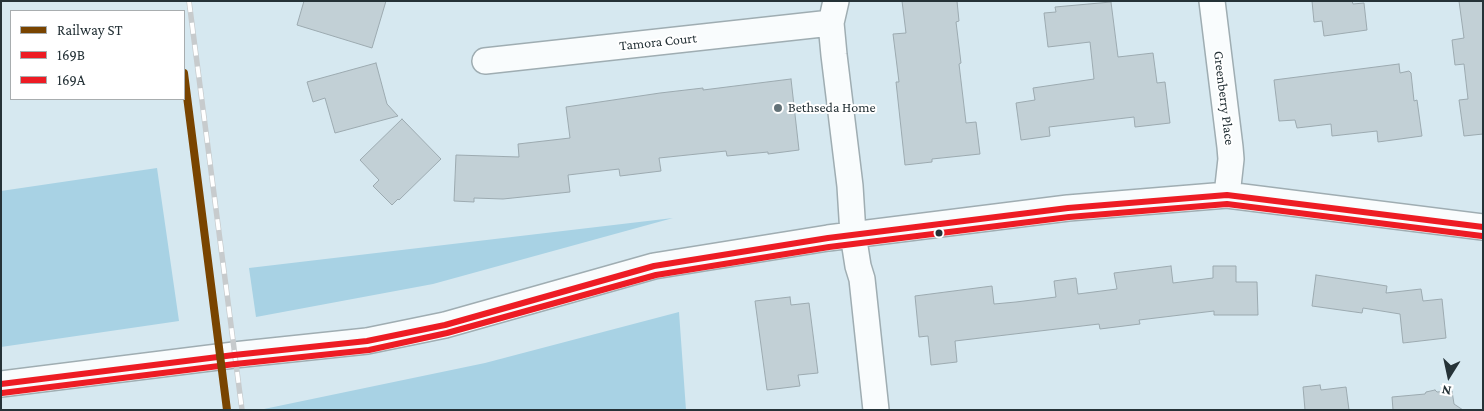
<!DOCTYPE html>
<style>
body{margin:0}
#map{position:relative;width:1484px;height:411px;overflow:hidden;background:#d6e8f0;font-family:"Crimson Pro",serif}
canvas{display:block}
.frame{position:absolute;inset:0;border:2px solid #253237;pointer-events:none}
.legend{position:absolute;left:10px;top:10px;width:175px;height:90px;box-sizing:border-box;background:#fff;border:1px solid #a8adaf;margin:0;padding:6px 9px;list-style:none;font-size:15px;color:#253237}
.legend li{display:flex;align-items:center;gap:10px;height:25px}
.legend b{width:25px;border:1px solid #a8adaf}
.north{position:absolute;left:1424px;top:351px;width:50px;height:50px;-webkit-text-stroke:4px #fff;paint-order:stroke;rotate:190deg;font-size:14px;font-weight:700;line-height:20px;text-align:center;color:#253237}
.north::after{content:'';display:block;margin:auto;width:18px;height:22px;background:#253237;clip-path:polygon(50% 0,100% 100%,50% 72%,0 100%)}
</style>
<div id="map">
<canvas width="1484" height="411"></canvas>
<div class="frame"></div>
<ul class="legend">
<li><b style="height:6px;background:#794400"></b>Railway ST</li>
<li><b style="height:6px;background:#ed1c24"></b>169B</li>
<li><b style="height:6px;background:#ed1c24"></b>169A</li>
</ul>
<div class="north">N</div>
</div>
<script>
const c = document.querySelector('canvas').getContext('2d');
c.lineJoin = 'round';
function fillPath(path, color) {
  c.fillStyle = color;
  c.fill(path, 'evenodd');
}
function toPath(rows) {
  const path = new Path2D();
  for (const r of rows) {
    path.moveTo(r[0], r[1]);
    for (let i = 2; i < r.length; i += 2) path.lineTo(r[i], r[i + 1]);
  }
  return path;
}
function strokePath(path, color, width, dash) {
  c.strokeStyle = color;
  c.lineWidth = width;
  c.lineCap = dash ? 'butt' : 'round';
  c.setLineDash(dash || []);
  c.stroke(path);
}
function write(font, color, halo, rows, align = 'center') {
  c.font = font + ' "Crimson Pro",serif';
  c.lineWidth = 4;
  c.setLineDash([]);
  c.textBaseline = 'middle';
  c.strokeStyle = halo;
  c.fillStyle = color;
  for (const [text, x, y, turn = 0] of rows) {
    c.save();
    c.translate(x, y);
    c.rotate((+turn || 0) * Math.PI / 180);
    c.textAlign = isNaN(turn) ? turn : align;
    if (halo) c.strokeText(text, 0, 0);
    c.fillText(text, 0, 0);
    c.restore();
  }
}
fillPath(toPath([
 [157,168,179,321,1,347,1,191],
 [673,218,433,284,256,317,249,268],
 [679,312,686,410,264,409,485,363]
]), '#a8d2e4');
const building = toPath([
 [304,1,386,1,372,48,297,25,304,1],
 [902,1,957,1,959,21,956,22,961,63,959,64,966,123,976,122,980,154,932,159,932,162,905,165,896,82,899,82,893,34,906,33,902,1],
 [1312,1,1352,1,1353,4,1364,3,1367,30,1324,36,1322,21,1314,22,1312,1],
 [1459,1,1483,1,1483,134,1464,136,1459,100,1468,99,1464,64,1455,65,1452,40,1464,38,1459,1],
 [1111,2,1118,57,1153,53,1157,83,1165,82,1170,123,1135,127,1134,117,1049,127,1050,136,1021,140,1016,103,1035,100,1033,88,1094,79,1090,42,1048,47,1044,13,1056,12,1055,7,1111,2],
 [376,63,387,104,398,116,335,133,325,98,313,102,307,82,376,63],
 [1399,64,1400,73,1409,71,1411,73,1414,101,1417,100,1422,136,1378,142,1377,131,1332,136,1331,124,1297,128,1295,120,1279,121,1274,80,1399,64],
 [791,79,799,150,768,154,768,152,727,156,726,151,659,158,661,171,620,176,619,169,568,175,570,192,503,199,474,198,474,202,454,201,456,155,519,157,518,144,570,138,566,107,660,93,703,88,703,90,791,79],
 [402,119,441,159,399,200,398,199,392,205,373,186,379,180,360,160,402,119],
 [1171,266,1173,283,1213,278,1213,266,1236,266,1236,282,1257,282,1258,315,1214,315,1214,311,1139,320,1140,324,1100,329,1099,324,955,341,957,362,931,365,928,336,919,337,915,296,992,286,994,304,1016,302,1056,297,1054,281,1076,278,1078,294,1117,289,1114,273,1171,266],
 [1316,275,1387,286,1386,293,1421,289,1423,301,1442,299,1446,338,1403,343,1400,314,1363,308,1362,313,1312,306,1316,275],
 [790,297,791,305,809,303,818,373,798,375,800,386,767,390,755,301,790,297],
 [1320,385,1321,390,1346,387,1349,410,1305,410,1303,387,1320,385],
 [1435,390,1437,392,1452,391,1454,404,1463,410,1393,410,1392,397,1425,394,1426,392,1435,390]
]);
fillPath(building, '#c2d0d6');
strokePath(building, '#9caab0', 1);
const minor = toPath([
 [836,1,831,23,834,55,850,186,853,234,858,266,862,279,876,410],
 [1212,1,1230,147,1231,159,1227,195],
 [485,61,831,23],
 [1,384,234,355,367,341,445,325,654,266,828,238,1068,208,1227,195,1483,227]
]);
strokePath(minor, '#9fadb2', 28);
strokePath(minor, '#f9fcfd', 25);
const rail = toPath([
 [189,1,242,410]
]);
strokePath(rail, '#c7cbcd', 5.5);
strokePath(rail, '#fff', 4, [11]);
strokePath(toPath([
 [1,384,234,355,367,341,445,325,654,266,828,238,1068,208,1227,195,1483,227]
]), '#ed1c24', 6);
strokePath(toPath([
 [2,393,235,364,369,350,447,333,656,275,829,247,1069,217,1227,204,1482,236]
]), '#ed1c24', 6);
strokePath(toPath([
 [184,73,227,410]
]), '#794400', 8);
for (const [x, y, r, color] of [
 [778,108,5,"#637278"],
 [939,233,4.5,"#253237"]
]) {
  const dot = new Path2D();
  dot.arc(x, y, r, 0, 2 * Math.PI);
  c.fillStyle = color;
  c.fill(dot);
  strokePath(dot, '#fff', 2);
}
write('14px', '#253237', '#fff', [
 ["Tamora Court",658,42,-6],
 ["Greenberry Place",1224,98,83]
]);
write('14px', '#253237', '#fff', [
 ["Bethseda Home",788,108]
], 'left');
</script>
